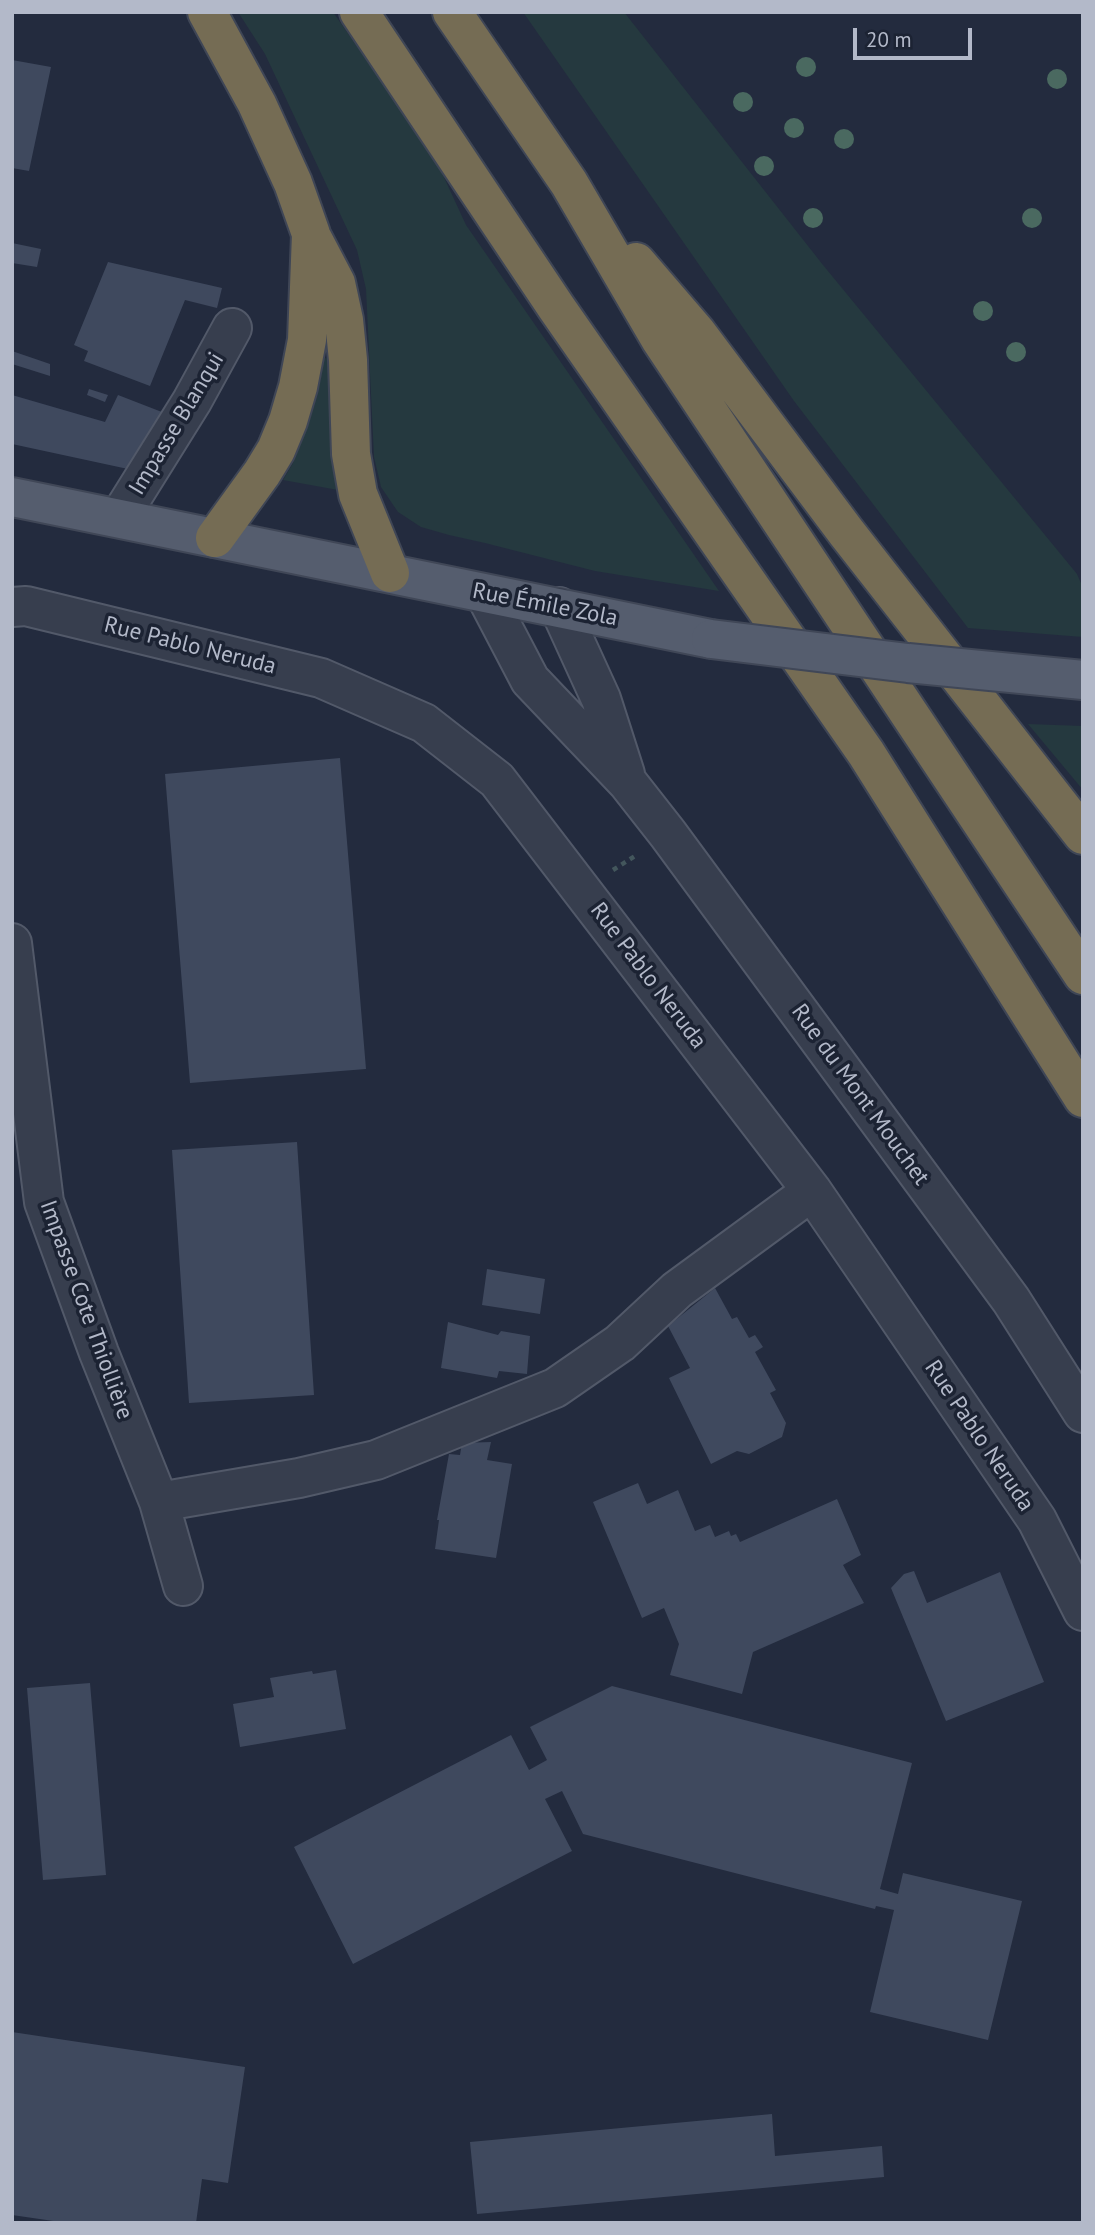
<!DOCTYPE html>
<meta charset="utf-8">
<style>
body{margin:0}
#map{position:relative;width:1095px;height:2235px;overflow:hidden;background:#232b3e;font-family:"PT Sans",sans-serif}
canvas{display:block}
.frame{position:absolute;inset:0;border:14px solid #b3b9c9;pointer-events:none}
.scale{position:absolute;left:853px;top:28px;width:119px;height:32px;box-sizing:border-box;border:4px solid #b3b9c9;border-top:0;padding-left:9px;font-size:21px;line-height:24px;white-space:nowrap;color:#b3b9c9;-webkit-text-stroke:5px #1c2333;paint-order:stroke}
</style>
<div id="map">
<canvas width="1095" height="2235"></canvas>
<div class="frame"></div>
<div class="scale">20 m</div>
</div>
<script>
const c = document.querySelector('canvas').getContext('2d');
c.lineJoin = 'round';
function fillPath(path, color) {
  c.fillStyle = color;
  c.fill(path, 'evenodd');
}
function toPath(rows) {
  const path = new Path2D();
  for (const r of rows) {
    path.moveTo(r[0], r[1]);
    for (let i = 2; i < r.length; i += 2) path.lineTo(r[i], r[i + 1]);
  }
  return path;
}
function strokePath(path, color, width, dash) {
  c.strokeStyle = color;
  c.lineWidth = width;
  c.lineCap = dash ? 'butt' : 'round';
  c.setLineDash(dash || []);
  c.stroke(path);
}
function write(font, color, halo, rows, align = 'center') {
  c.font = font + ' "PT Sans",sans-serif';
  c.lineWidth = 7;
  c.setLineDash([]);
  c.textBaseline = 'middle';
  c.strokeStyle = halo;
  c.fillStyle = color;
  for (const [text, x, y, turn = 0] of rows) {
    c.save();
    c.translate(x, y);
    c.rotate((+turn || 0) * Math.PI / 180);
    c.textAlign = isNaN(turn) ? turn : align;
    if (halo) c.strokeText(text, 0, 0);
    c.fillText(text, 0, 0);
    c.restore();
  }
}
fillPath(toPath([
 [238,12,333,12,436,160,466,225,719,591,595,571,485,543,449,535,421,527,398,512,381,487,374,457,366,289,357,250,265,54],
 [523,12,624,12,823,265,1077,574,1083,588,1083,637,968,628,794,401],
 [324,358,332,359,338,490,283,480,293,463,309,423,318,393],
 [1028,724,1083,726,1083,790]
]), '#25393f');
fillPath(toPath([
 [12,60,51,67,29,171,12,168],
 [12,243,41,249,37,267,12,263],
 [108,262,222,288,217,308,185,300,150,386,84,361,88,351,74,345],
 [12,351,50,364,50,376,12,364],
 [89,389,108,395,105,402,87,395],
 [12,395,105,422,118,395,167,414,128,469,12,444],
 [340,758,366,1069,190,1083,165,774],
 [297,1142,314,1395,189,1403,172,1150],
 [487,1269,545,1279,540,1314,482,1305],
 [715,1288,732,1319,737,1317,749,1338,755,1335,763,1347,755,1352,776,1390,770,1393,786,1423,782,1437,749,1454,737,1451,711,1464,669,1378,690,1368,668,1326],
 [448,1322,498,1335,501,1331,530,1336,527,1374,499,1371,497,1378,441,1368],
 [491,1442,487,1460,512,1464,496,1558,435,1549,439,1520,437,1520,449,1454,460,1455,462,1443],
 [638,1483,647,1504,678,1490,695,1531,710,1525,715,1537,729,1531,731,1536,736,1534,740,1542,837,1499,861,1555,843,1565,864,1603,753,1652,742,1694,670,1675,679,1644,664,1608,642,1618,593,1502],
 [914,1571,927,1603,1000,1572,1044,1682,946,1721,891,1588,904,1574],
 [336,1670,346,1729,240,1747,233,1704,274,1697,270,1678,312,1671,313,1674],
 [90,1683,106,1875,43,1880,27,1688],
 [612,1686,912,1763,880,1889,898,1894,903,1873,1022,1901,988,2040,870,2012,894,1910,876,1906,875,1909,583,1834,562,1791,545,1799,572,1851,353,1964,294,1847,511,1735,529,1770,547,1760,530,1727],
 [12,2032,245,2067,228,2183,202,2179,196,2223,67,2223,12,2215],
 [772,2114,775,2156,882,2146,884,2177,477,2214,470,2142]
]), '#3f495e');
const minor = toPath([
 [119,518,192,401,232,328],
 [485,594,530,680,628,783,668,834,1011,1300,1083,1413],
 [12,607,26,606,321,678,424,723,497,780,812,1191,1037,1520,1083,1611],
 [559,607,601,699,625,774],
 [12,943,44,1202,99,1353,159,1502,183,1586],
 [159,1502,299,1478,376,1460,555,1388,620,1343,677,1290,812,1191]
]);
const major = toPath([
 [12,497,711,639]
]);
const highway = toPath([
 [207,12,257,104,293,183,311,234,307,340,298,387,288,421,276,450,262,473,215,538],
 [359,12,556,307,866,753,1083,1098],
 [452,12,569,183,660,339,1083,975],
 [313,239,336,283,344,320,348,360,351,454,358,494,390,573],
 [636,262,697,333,846,532,1083,835]
]);
strokePath(minor, '#525969', 42);
strokePath(major, '#404757', 42);
strokePath(highway, '#3f4656', 42);
strokePath(toPath([
 [613,870,635,856]
]), '#43565c', 4.5, [5, 5]);
strokePath(minor, '#373e4e', 38);
strokePath(major, '#555d6e', 38);
strokePath(highway, '#756c54', 38);
const majorBridge = toPath([
 [711,639,908,663,1083,680]
]);
strokePath(majorBridge, '#404757', 42, []);
strokePath(majorBridge, '#555d6e', 38);
c.fillStyle = '#4a6960';
for (const [x, y] of [
 [806,67],
 [1057,79],
 [743,102],
 [794,128],
 [844,139],
 [764,166],
 [813,218],
 [1032,218],
 [983,311],
 [1016,352]
]) {
  c.beginPath();
  c.arc(x, y, 10, 0, 2 * Math.PI);
  c.fill();
}
write('23px', '#b3b9c9', '#1c2333', [
 ["Impasse Blanqui",177,424,-59],
 ["Rue Émile Zola",545,605,11],
 ["Rue Pablo Neruda",190,646,14],
 ["Rue Pablo Neruda",648,976,53],
 ["Rue du Mont Mouchet",860,1095,54],
 ["Impasse Cote Thiollière",86,1310,70],
 ["Rue Pablo Neruda",979,1436,56]
]);
</script>
